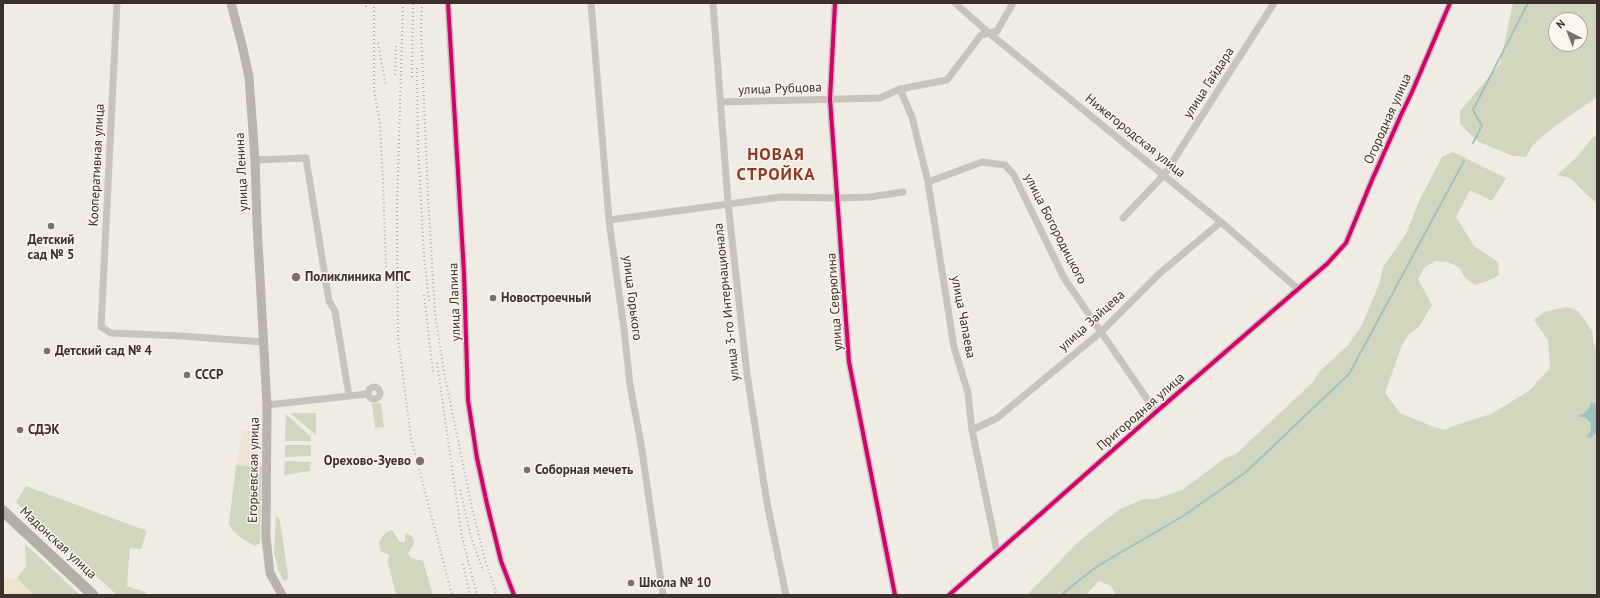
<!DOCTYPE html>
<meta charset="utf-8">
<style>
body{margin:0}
#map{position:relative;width:1600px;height:598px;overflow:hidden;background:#f0ebe5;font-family:"PT Sans",sans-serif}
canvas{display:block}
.frame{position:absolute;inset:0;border:4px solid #3b302b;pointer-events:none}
.north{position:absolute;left:1548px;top:12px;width:40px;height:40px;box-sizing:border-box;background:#fbf5ee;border:1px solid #aea6a0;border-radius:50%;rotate:318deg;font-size:11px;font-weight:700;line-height:16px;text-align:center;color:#3b302b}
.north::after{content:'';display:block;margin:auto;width:14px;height:18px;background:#7a716c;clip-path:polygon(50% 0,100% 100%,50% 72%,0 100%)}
</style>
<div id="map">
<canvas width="1600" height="598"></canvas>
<div class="frame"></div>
<div class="north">N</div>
</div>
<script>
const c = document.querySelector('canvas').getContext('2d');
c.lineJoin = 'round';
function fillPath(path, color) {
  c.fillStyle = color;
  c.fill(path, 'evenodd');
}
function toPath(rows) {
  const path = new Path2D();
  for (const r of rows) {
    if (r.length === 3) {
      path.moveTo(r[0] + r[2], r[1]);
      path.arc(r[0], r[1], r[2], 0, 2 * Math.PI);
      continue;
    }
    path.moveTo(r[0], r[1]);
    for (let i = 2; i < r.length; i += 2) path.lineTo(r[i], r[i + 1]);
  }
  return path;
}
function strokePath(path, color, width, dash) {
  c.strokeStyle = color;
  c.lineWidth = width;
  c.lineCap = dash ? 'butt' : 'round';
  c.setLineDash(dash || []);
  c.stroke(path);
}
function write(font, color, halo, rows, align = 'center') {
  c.font = font + ' "PT Sans",sans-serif';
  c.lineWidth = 3;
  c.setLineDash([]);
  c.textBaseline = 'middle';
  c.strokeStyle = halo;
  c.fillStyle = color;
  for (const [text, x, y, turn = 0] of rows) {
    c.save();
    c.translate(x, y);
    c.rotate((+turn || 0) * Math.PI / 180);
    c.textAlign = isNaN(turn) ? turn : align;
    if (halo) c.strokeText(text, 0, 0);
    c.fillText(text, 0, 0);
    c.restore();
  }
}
fillPath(toPath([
 [1513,3,1597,3,1597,97,1551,129,1532,146,1526,157,1513,156,1477,141,1460,124,1460,111,1500,64],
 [1556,20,1580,20,1580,44,1556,44],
 [1597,135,1597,204,1570,178,1557,175,1577,157,1592,138],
 [1453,152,1506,178,1492,201,1470,190,1456,217,1474,246,1498,262,1499,275,1488,281,1475,285,1465,278,1459,267,1448,262,1435,261,1424,268,1418,279,1432,305,1419,327,1409,334,1402,345,1385,393,1400,413,1434,427,1445,430,1456,425,1491,414,1529,391,1550,368,1548,340,1534,320,1544,312,1567,307,1578,311,1592,331,1594,344,1597,350,1597,404,1591,402,1589,408,1583,414,1578,416,1586,418,1590,423,1591,430,1587,437,1592,434,1597,435,1597,595,1116,595,1111,586,1099,581,1086,595,1027,595,1079,541,1120,509,1144,499,1156,499,1182,490,1225,458,1236,454,1313,382,1320,371,1348,345,1362,325,1380,282,1383,267,1406,234,1419,201,1442,157],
 [381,403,384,427,375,428,372,404],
 [290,413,316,413,316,435],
 [286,414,311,437,311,441,285,441],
 [285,445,311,445,311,456,285,457],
 [285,461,311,462,310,471,284,475],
 [236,465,262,466,260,543,255,546,240,537,232,529,229,524],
 [26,486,147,531,141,549,130,548,127,586,145,592,145,595,117,595,16,502],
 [276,516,278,517,280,521,288,575,288,579,284,581,278,570,274,552],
 [392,530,400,542,405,542,405,533,412,536,415,542,408,553,411,558,423,561,433,595,396,595,388,563,389,555,382,552,380,549,379,542,386,532],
 [25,544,77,592,81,595,33,595,17,578,26,566]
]), '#d1d6bf');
fillPath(toPath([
 [17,578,33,595,3,595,3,580]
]), '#efe3cc');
fillPath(toPath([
 [243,430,261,431,262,466,236,465]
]), '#eee3d5');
fillPath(toPath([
 [1591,402,1597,404,1597,435,1593,434,1593,437,1586,438,1591,430,1590,423,1586,418,1577,416,1583,414,1589,408]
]), '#a1c2c1');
strokePath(toPath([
 [1473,143,1482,126,1473,110,1528,3],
 [1061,595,1096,567,1183,516,1246,472,1349,374,1464,161]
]), '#a1c2c1', 2);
strokePath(toPath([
 [117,3,101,327,111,333,181,336,263,342],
 [448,3,464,273,468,400,477,458,487,504,501,561,514,595],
 [591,3,609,220,624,329,630,385,641,444,663,595],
 [713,3,728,203,747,374,767,503,786,595],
 [835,3,830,99,849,362,895,595],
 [955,3,989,33,1221,222,1298,289],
 [900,89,912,117,928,182,954,347,968,393,972,430,997,551],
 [721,102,880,98,900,89,947,80,981,35,997,31,1013,3],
 [255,160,306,158,329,301,335,311,349,396],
 [928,182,982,162,1005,165,1014,175,1064,278,1156,412],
 [1123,218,1164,175,1274,3],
 [609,220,781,197,838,198,870,197,903,192],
 [374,393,6],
 [267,405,367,394],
 [972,430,997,418,1101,332,1160,273,1221,222],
 [949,595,1156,412,1327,264,1346,243,1372,180,1401,115,1412,92,1450,3]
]), '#c9c3be', 7);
strokePath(toPath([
 [231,3,243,49,249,77,255,160,257,223,267,405,266,538,270,573,282,595]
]), '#bab3ae', 9);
strokePath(toPath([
 [3,511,93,595]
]), '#b4aea8', 11);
strokePath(toPath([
 [374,3,374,90,380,125,383,181,386,268],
 [403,3,397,209,398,338,411,438,452,595],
 [422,3,421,30,428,196,435,314,444,372,472,508,485,560,497,595],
 [366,7,366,3],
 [378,43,386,86],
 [417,68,418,146,424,256,429,301],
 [395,75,396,45],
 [412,77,413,3],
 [424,295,433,372],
 [437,363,462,537,477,595],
 [460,490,471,537,483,571],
 [463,564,470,595]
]), '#b1aca8', 2, [1, 3]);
strokePath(toPath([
 [448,3,464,273,468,400,477,458,487,504,501,561,514,595],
 [835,3,830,99,849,362,895,595],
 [949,595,1156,412,1327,264,1346,243,1372,180,1401,115,1412,92,1450,3]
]), '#d6006c', 4);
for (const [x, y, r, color] of [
 [51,226,4,"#7a716c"],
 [296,277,5,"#7a716c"],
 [493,298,4,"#7a716c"],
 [47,351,4,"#7a716c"],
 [187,375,4,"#7a716c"],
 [20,430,4,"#7a716c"],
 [420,461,5,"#7a716c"],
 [527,470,4,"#7a716c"],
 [631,583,4,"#7a716c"]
]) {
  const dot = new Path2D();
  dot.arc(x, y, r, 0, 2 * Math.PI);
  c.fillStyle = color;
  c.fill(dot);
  strokePath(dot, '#fbf5ee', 1.5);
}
write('13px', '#3b302b', '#fbf5ee', [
 ["улица Гайдара",1209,83,-57],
 ["улица Рубцова",780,89,-2],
 ["Огородная улица",1388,119,-66],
 ["Нижегородская улица",1135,136,39],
 ["Кооперативная улица",97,165,-87],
 ["улица Ленина",242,172,-93],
 ["улица Богородицкого",1055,229,63],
 ["улица Горького",632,298,83],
 ["улица Лапина",455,302,-92],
 ["улица 3-го Интернационала",727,302,-96],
 ["улица Севрюгина",835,302,-94],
 ["улица Чапаева",963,317,79],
 ["улица Зайцева",1092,321,-42],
 ["Пригородная улица",1141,412,-41],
 ["Егорьевская улица",254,470,-89],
 ["Мадонская улица",58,543,43]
]);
write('bold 13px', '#3b302b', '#fbf5ee', [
 ["Детский",51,240,"center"],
 ["сад № 5",51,255,"center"],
 ["Поликлиника МПС",305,277],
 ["Новостроечный",501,298],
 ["Детский сад № 4",55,351],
 ["СССР",195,375],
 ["СДЭК",28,430],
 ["Орехово-Зуево",411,461,"right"],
 ["Соборная мечеть",535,470],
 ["Школа № 10",639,583]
], 'left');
c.letterSpacing = '1px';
write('bold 17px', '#8c3b22', '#fbf5ee', [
 ["НОВАЯ",776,155],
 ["СТРОЙКА",776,175]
]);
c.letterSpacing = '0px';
</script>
